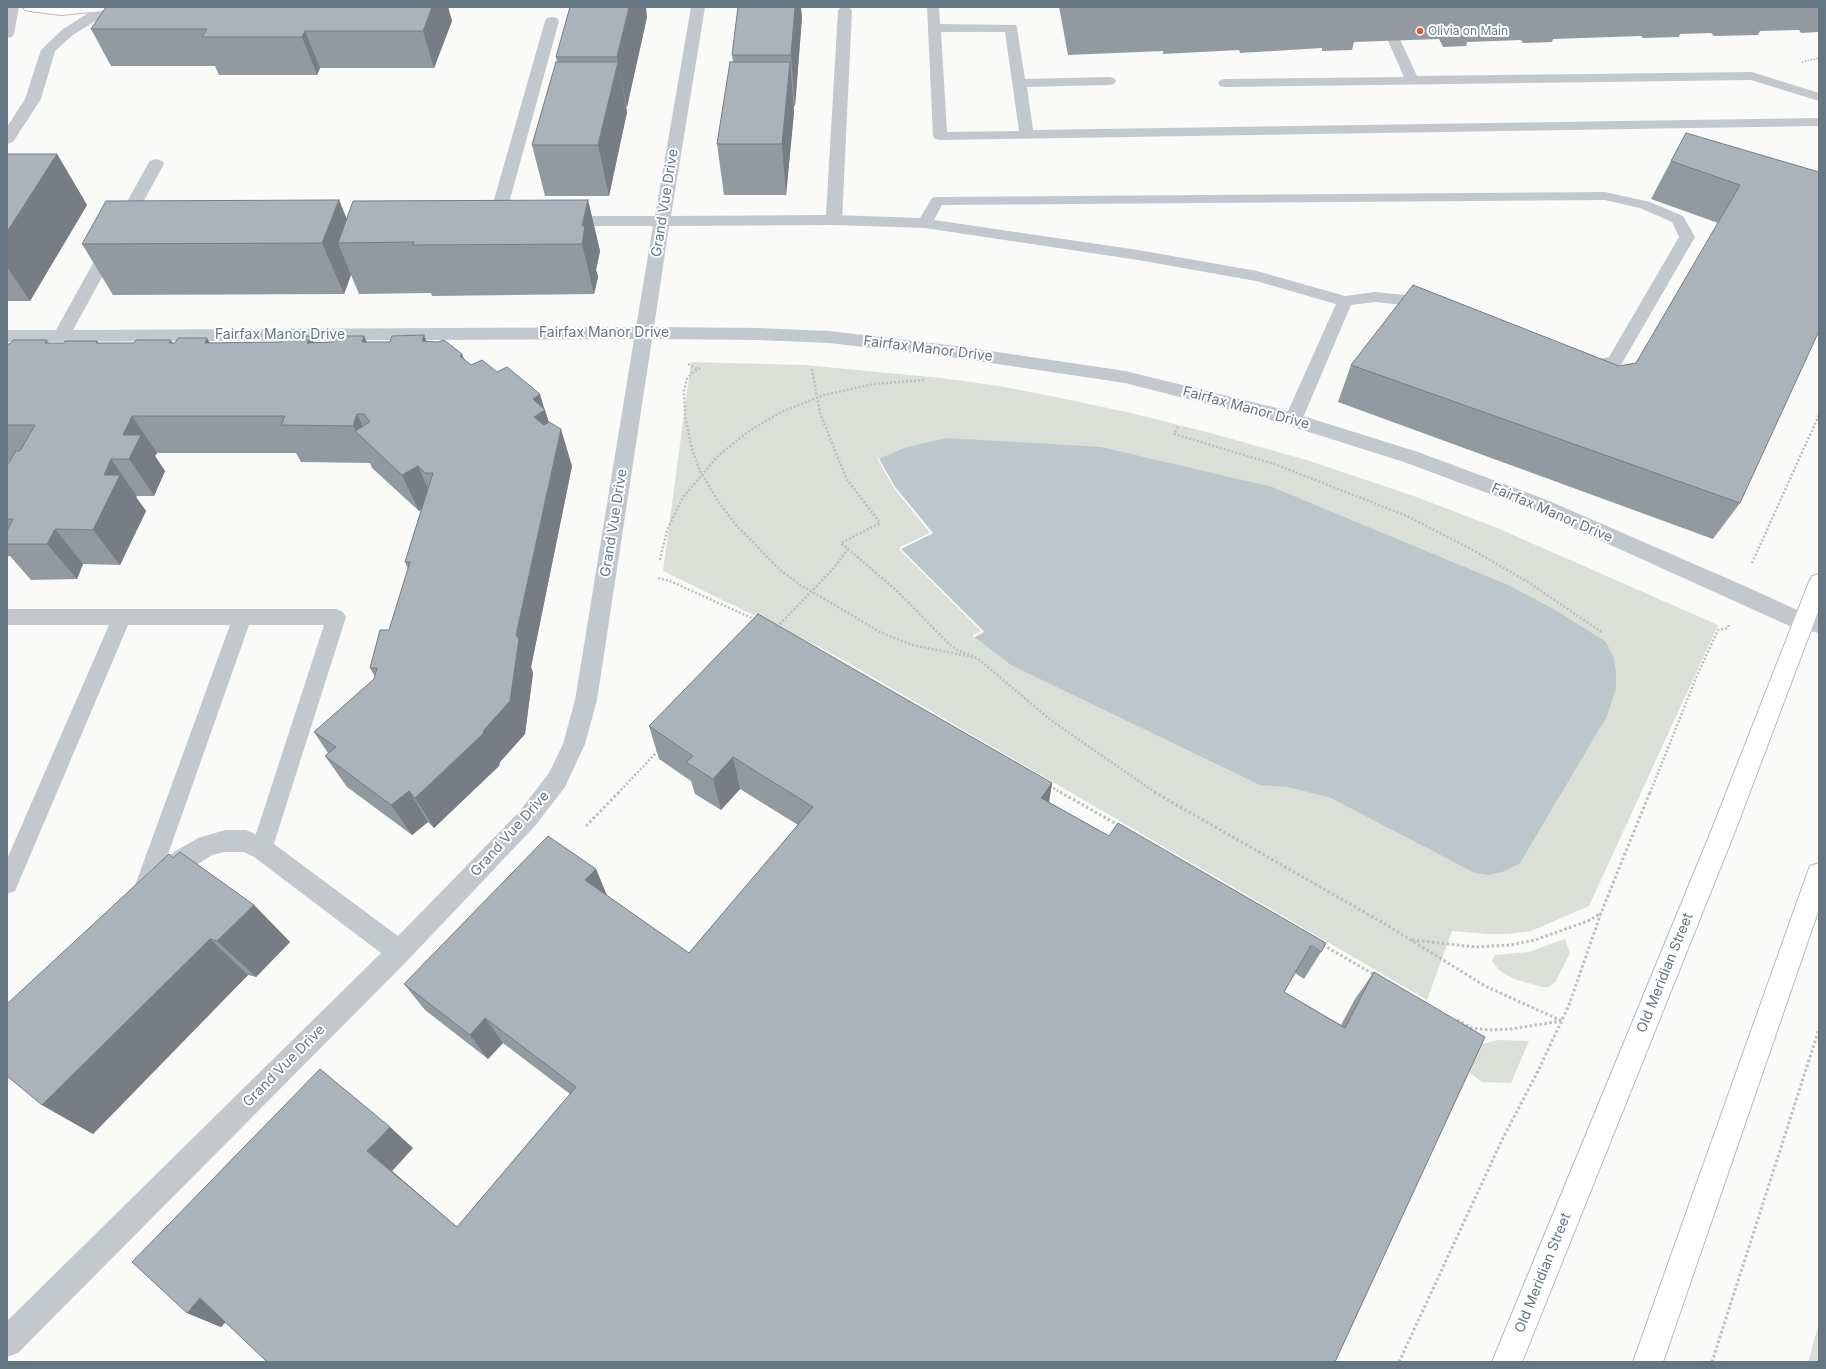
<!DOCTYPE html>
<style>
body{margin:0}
#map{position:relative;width:1826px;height:1369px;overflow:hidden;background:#fafaf8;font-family:Inter,sans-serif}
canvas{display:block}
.frame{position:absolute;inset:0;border:8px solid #657683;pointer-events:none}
</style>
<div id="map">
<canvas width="1826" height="1369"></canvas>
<div class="frame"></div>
</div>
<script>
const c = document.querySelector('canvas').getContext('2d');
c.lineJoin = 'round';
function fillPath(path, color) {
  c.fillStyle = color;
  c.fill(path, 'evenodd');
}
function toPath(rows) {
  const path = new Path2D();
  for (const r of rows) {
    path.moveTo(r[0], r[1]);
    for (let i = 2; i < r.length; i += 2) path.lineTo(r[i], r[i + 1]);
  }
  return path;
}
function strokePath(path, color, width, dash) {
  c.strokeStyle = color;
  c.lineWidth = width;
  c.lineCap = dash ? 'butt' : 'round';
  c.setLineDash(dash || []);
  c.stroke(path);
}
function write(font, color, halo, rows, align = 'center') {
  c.font = font + ' Inter,sans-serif';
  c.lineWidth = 4;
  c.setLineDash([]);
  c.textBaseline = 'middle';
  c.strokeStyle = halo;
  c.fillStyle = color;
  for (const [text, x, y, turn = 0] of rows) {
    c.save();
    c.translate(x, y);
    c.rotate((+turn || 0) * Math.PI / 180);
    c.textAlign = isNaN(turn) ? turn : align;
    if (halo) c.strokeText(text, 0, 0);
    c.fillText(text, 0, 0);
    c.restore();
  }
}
fillPath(toPath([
 [691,362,805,365,941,378,999,386,1056,397,1131,413,1214,434,1310,461,1411,495,1495,527,1718,625,1589,906,1531,931,1509,934,1487,934,1452,931,1427,1000,833,654,663,571],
 [1565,939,1570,953,1556,981,1552,985,1548,987,1542,987,1514,979,1499,970,1492,961,1495,955,1529,952],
 [1499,1040,1529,1041,1511,1083,1482,1082,1470,1073,1466,1066,1477,1045],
 [1819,1323,1819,1362,1808,1362]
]), '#dadfd7');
fillPath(toPath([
 [947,438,1101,447,1272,487,1508,585,1557,611,1606,642,1614,658,1616,671,1616,688,1607,716,1520,863,1505,871,1489,875,1475,873,1329,797,1287,787,1260,785,1011,665,975,637,984,631,901,549,933,533,895,487,879,459,904,448]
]), '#bbc7cb');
fillPath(toPath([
 [878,457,895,487,933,533,901,549,984,632,973,638,973,635,981,631,900,550,900,547,930,533,894,488,878,460]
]), '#fafaf8');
const secondary = toPath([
 [23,7,108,7,106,10,101,11,61,15,30,11,25,10,23,7],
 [1819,574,1819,609,1734,834,1522,1362,1492,1362,1710,834,1809,582,1812,576,1819,574],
 [1819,863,1819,909,1663,1362,1633,1362,1807,874,1810,866,1819,863]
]);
strokePath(secondary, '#b3babf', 2);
strokePath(toPath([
 [1802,62,1819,58]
]), '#bbbfc2', 2, [1.5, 1.5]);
strokePath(toPath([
 [688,364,698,369],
 [700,368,692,373,687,379,684,390,685,417,693,453,700,471,718,501,736,525,780,570,799,584,880,632,912,645,977,658,1052,721,1156,793],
 [812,369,820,413,846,478,880,523,841,543,896,590,947,642,957,650,975,657],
 [1178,427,1174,434,1277,465,1407,516,1469,548,1528,582,1603,633],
 [660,560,667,530,683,497,719,455,749,431,781,412,824,395,874,384,924,380],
 [1752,563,1819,415],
 [658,578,670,581,756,620],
 [777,627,834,568,848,549],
 [1050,786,1061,793],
 [618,793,659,750],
 [1650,793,1698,673,1718,630,1728,628,1729,624]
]), '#bbbfc2', 2.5, [2, 2]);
strokePath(toPath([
 [1060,792,1120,826],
 [1154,792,1385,924,1485,986,1562,1021],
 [586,826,619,792],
 [1412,940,1476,947,1510,945,1535,940,1588,921,1601,913],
 [1323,945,1375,975],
 [1457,1020,1472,1028,1489,1030,1511,1029,1561,1021],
 [1399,1362,1502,1140,1539,1069,1569,1005,1601,913,1650,792],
 [1712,1362,1819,1029]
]), '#bbbfc2', 3, [2.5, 2.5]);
fillPath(toPath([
 [927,7,939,7,940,24,1016,25,1017,28,1025,79,1109,77,1114,78,1116,81,1114,84,1109,85,1027,87,1033,130,1819,118,1819,126,940,140,935,139,933,136,927,7],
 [941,32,1005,32,1019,131,947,132,941,32],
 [1373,7,1385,7,1417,76,1752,72,1819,93,1819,101,1751,80,1225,87,1220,86,1218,83,1220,80,1225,79,1404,77,1373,7],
 [1605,192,1650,202,1683,216,1695,237,1621,365,1590,373,1578,370,1576,366,1578,362,1584,360,1590,361,1609,357,1679,237,1672,222,1640,208,1605,200,942,205,934,220,1138,250,1257,271,1345,296,1375,292,1405,295,1433,304,1435,308,1433,312,1427,313,1403,305,1375,302,1351,305,1302,420,1299,424,1293,426,1287,424,1284,420,1336,304,1256,281,1138,260,925,228,834,225,829,223,826,220,829,217,834,215,920,218,932,198,937,197,1605,192],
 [7,609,336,609,343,612,346,617,270,856,262,859,254,856,251,849,324,625,249,625,155,891,152,898,144,901,136,898,133,891,230,625,128,625,18,884,15,891,7,894,7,859,109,625,7,625,7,609],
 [1802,614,1819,617,1819,633,1795,627,1792,622,1795,617,1802,614]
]), '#c3c8cc');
fillPath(toPath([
 [7,7,19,7,14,34,12,37,7,38,7,7],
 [98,7,115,7,113,10,73,35,55,51,41,99,13,142,7,144,7,127,25,99,41,50,63,29,98,7],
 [691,7,705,7,671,216,826,215,838,11,840,8,846,7,850,8,852,11,842,220,840,224,834,225,669,226,654,327,759,328,829,331,957,346,1125,371,1277,408,1418,452,1547,500,1747,587,1810,616,1813,622,1810,628,1802,630,1794,628,1533,510,1404,462,1274,421,1125,383,957,358,829,343,759,340,652,339,597,700,585,744,565,787,535,826,408,960,18,1353,7,1357,7,1321,381,953,254,857,244,852,225,852,212,855,192,868,173,883,164,886,155,883,152,875,155,867,174,852,198,838,225,830,246,830,270,841,398,936,519,812,549,773,563,744,575,700,634,339,7,342,7,330,56,330,148,164,150,161,156,159,162,161,164,164,73,330,636,327,653,226,564,226,558,225,556,221,558,217,564,216,655,216,691,7],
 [552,17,557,18,559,21,504,221,502,225,496,226,490,225,488,221,545,21,547,18,552,17]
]), '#c3c8cc');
fillPath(secondary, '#fff');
fillPath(toPath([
 [106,7,448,7,452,21,434,68,320,68,317,75,219,75,215,66,111,66,91,29],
 [1059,7,1819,7,1819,32,1801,33,1799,30,1760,31,1758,35,1714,36,1711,33,1680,34,1679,37,1643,38,1641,36,1553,39,1552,42,1523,43,1521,40,1467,42,1466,46,1443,47,1439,39,1354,42,1352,50,1322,51,1322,48,1240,53,1239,50,1163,54,1163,51,1068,55],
 [647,17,627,107,626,107,627,112,609,196,545,196,532,145,557,62,556,57],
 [802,17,795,106,794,106,794,112,786,195,724,195,717,144,733,62,732,55],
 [7,154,57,154,87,205,30,301,7,301],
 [1671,161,1819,172,1740,503,1713,539,1338,402,1351,365,1619,366,1636,363,1718,223,1651,199],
 [339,200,347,219,588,200,600,251,596,270,598,277,594,294,432,296,431,293,359,294,351,275,344,294,113,295,82,244],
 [364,336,367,342,427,342,462,354,464,359,471,365,544,409,549,423,572,466,531,667,533,673,525,734,500,762,499,766,434,828,428,822,412,835,347,787,325,756,328,753,314,732,374,679,375,677,370,668,389,630,408,569,405,562,421,510,419,511,372,468,370,463,301,462,296,453,157,453,155,456,165,471,154,496,137,496,136,497,146,511,120,565,83,564,77,579,31,580,10,556,7,556,7,466,9,462,7,462,7,344,47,340,49,343,64,343,97,341,99,343,134,343,171,340,173,343,175,343,207,338,209,343,333,342],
 [649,726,1052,783,1049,802,1109,836,1118,823,1321,952,1304,979,1295,973,1284,992,1341,1025,1355,999,1374,972,1335,1362,226,1322,221,1327,187,1313,413,1148,392,1171,457,1227,570,1094,503,1043,488,1059,425,1010,404,984,596,869,607,896,689,953,798,825,740,789,721,810,695,794,691,781,659,759],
 [173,858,254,905,290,942,256,977,248,975,93,1134,42,1105]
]), '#929a9f');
fillPath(toPath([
 [432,7,448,7,452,21,434,68,423,31],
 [629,7,646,7,647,17,627,107,617,57],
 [795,7,801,7,802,17,795,106,791,55],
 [305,31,320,68,317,75,302,37],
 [618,62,627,112,609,196,598,145],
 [790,62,794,112,786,195,782,144],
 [57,154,87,205,30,301,7,267,7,232],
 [339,200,356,243,338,243,351,275,344,294,322,243],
 [588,200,600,251,596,270,598,277,594,294,582,244,582,226],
 [424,335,439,373,422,341],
 [311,336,328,374,307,343],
 [364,336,380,374,362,342],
 [207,338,228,376,205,343],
 [462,354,476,391,460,356],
 [540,394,545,411,545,410,557,447,534,417,533,399],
 [357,414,373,448,357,433,353,426],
 [132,416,157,453,155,456,165,471,154,496,129,459,123,435],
 [561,429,572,466,531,667,533,673,525,734,500,762,499,766,434,828,415,798,516,635],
 [111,459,137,496,136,497,146,511,120,565,93,530,104,475],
 [418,466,434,502,419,511,402,475],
 [55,529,83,564,77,579,47,544],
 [733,757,740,789,721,810,713,779],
 [1052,783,1047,814,1041,798],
 [409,791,428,822,412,835,391,805],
 [596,869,608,898,585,880],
 [254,905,290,942,256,977,217,941],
 [210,939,248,975,93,1134,42,1105],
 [485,1018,503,1043,488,1059,470,1035],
 [390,1127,413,1148,392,1171,478,1245,367,1151],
 [200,1298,234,1312,221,1327,187,1313]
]), '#777d82');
const building = toPath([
 [106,7,432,7,423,31,305,31,302,37,202,37,207,29,91,29,106,7],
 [570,7,629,7,617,57,556,57,570,7],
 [738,7,795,7,791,55,732,55,738,7],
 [556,62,618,62,598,145,532,145,556,62],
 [730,62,790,62,782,144,717,144,730,62],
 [1686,133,1819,172,1819,331,1740,503,1351,365,1413,285,1619,366,1636,363,1740,185,1671,161,1686,133],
 [7,154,57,154,7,232,7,154],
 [339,200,322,243,82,244,106,201,339,200],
 [588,200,582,226,585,226,582,244,413,245,414,242,338,243,353,201,588,200],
 [424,335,422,341,438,342,444,340,462,354,460,356,471,365,482,360,497,372,507,367,540,394,533,399,545,410,534,417,544,425,549,422,561,429,516,635,519,639,510,701,484,730,483,734,415,798,409,791,391,805,325,756,336,747,314,732,374,679,377,668,370,668,380,630,389,630,410,562,405,562,433,473,425,473,418,466,402,475,355,431,370,422,364,414,357,414,353,426,281,425,285,416,132,416,123,435,141,435,129,459,111,459,104,475,120,475,93,530,55,529,47,544,7,544,7,531,13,519,7,519,7,466,16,451,20,451,35,425,7,425,7,344,10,344,13,340,47,340,45,343,64,343,65,341,97,341,96,343,134,343,136,340,171,340,169,343,175,343,178,338,207,338,205,343,281,342,283,337,311,336,307,343,333,342,336,336,364,336,362,342,390,342,392,336,424,335],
 [758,614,1052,783,1041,798,1109,836,1118,823,1326,943,1321,952,1311,945,1284,992,1345,1028,1374,972,1485,1037,1335,1362,267,1362,200,1298,187,1313,132,1262,320,1069,390,1127,367,1151,457,1227,576,1087,485,1018,470,1035,404,984,548,836,596,869,585,880,689,953,813,807,733,757,713,779,686,762,693,756,649,726,758,614],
 [180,852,254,905,217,941,210,939,42,1105,7,1076,7,1004,169,854,173,858,180,852]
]);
fillPath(building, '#aab3b9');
strokePath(building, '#777d82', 1);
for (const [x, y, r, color] of [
 [1420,31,4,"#e4572e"]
]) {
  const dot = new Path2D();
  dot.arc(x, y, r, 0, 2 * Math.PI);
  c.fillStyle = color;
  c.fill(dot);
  strokePath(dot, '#fff', 1.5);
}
write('12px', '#657683', '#fff', [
 ["Olivia on Main",1428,31]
], 'left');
write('14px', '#657683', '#fff', [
 ["Grand Vue Drive",665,203,-81],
 ["Fairfax Manor Drive",604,333],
 ["Fairfax Manor Drive",280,335],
 ["Fairfax Manor Drive",928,349,7],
 ["Fairfax Manor Drive",1246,408,15],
 ["Fairfax Manor Drive",1552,513,23],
 ["Grand Vue Drive",614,523,-81],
 ["Grand Vue Drive",510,834,-48],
 ["Old Meridian Street",1665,973,-68],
 ["Grand Vue Drive",284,1066,-45],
 ["Old Meridian Street",1543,1273,-68]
]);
</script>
